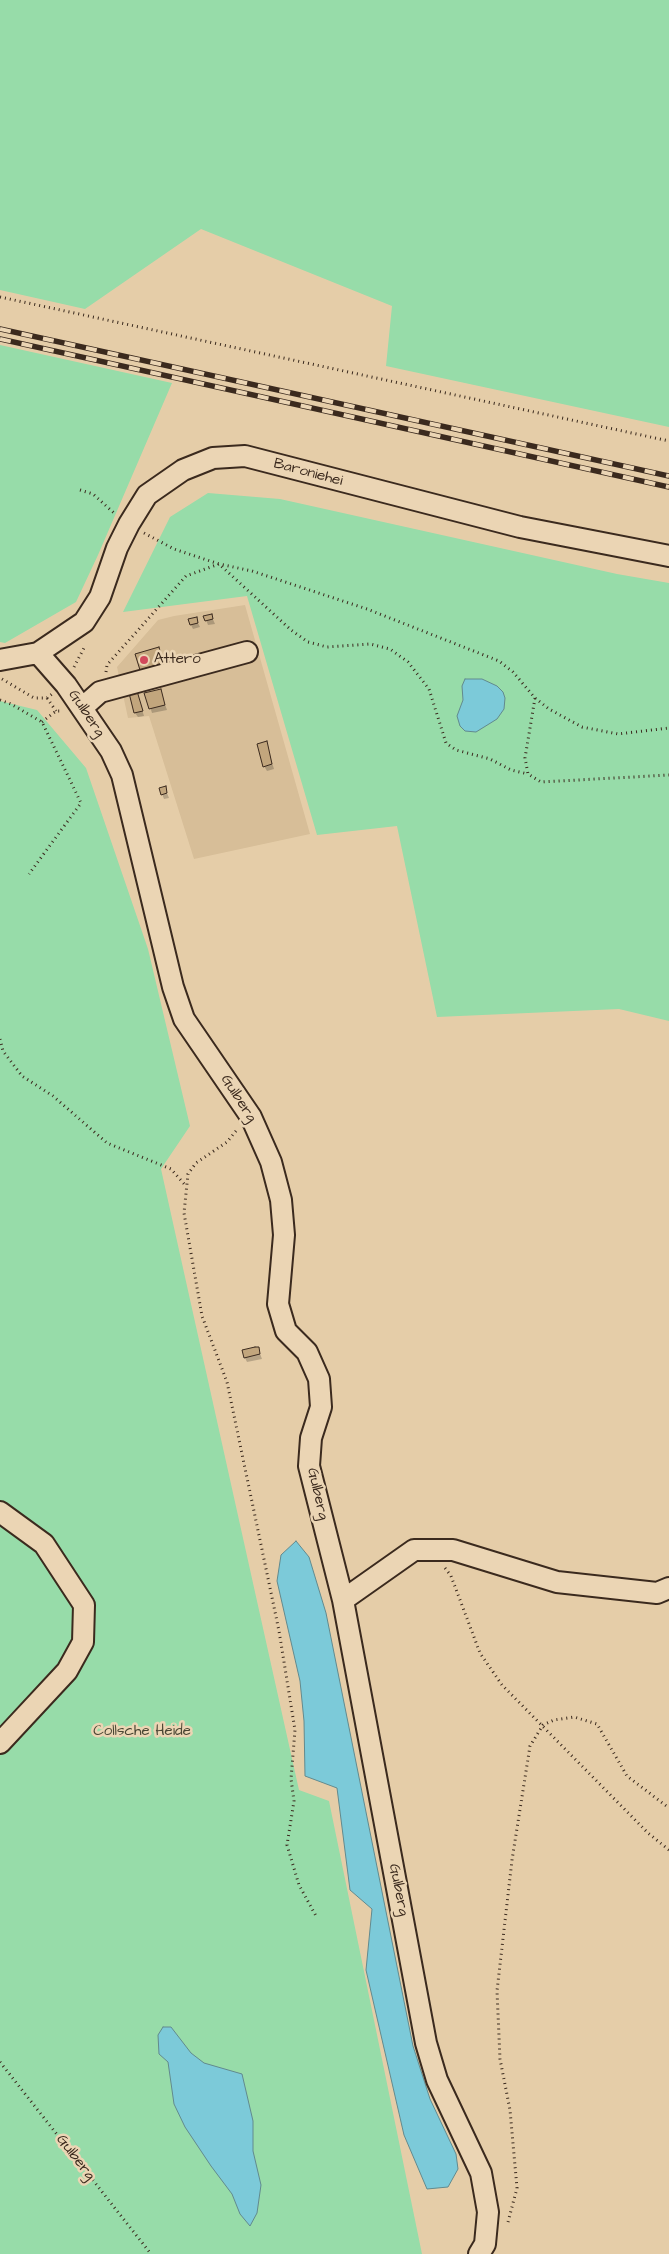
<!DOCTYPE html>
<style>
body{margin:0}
canvas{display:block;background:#e5cda8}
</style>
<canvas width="669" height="2254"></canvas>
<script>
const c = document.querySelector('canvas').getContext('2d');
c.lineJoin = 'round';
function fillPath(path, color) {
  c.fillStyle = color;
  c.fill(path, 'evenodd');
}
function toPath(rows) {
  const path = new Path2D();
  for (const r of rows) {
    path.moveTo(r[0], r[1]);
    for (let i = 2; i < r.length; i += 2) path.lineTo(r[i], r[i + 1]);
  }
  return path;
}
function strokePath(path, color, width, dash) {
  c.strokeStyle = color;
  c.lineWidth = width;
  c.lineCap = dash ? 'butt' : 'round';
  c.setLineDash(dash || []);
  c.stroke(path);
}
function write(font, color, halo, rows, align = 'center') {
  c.font = font + ' "Architects Daughter",sans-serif';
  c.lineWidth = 5;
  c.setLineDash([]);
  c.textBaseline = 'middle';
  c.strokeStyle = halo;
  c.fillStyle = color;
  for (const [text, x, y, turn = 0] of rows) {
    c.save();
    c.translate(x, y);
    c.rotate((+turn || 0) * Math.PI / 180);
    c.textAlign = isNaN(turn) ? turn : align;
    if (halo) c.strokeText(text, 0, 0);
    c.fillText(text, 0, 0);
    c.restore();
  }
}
fillPath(toPath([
 [245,605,310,834,194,859,149,716,128,718,117,667,158,620,174,616]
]), '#d7be98');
fillPath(toPath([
 [0,0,669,0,669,427,386,366,392,306,201,229,85,309,0,290],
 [0,345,172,383,98,555,76,602,5,643,0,642],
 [208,493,280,499,617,574,669,583,669,1021,619,1009,437,1017,397,826,317,835,247,596,123,612,170,517],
 [0,701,37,710,86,768,148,949,190,1126,161,1169,299,1790,329,1801,422,2254,0,2254]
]), '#97dca9');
const water = toPath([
 [465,679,482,679,497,686,503,692,505,698,504,709,497,719,476,732,465,731,460,726,457,716,463,700,462,686,465,679],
 [296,1541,309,1557,326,1613,413,2046,430,2099,456,2154,458,2169,448,2187,427,2189,404,2135,366,1970,372,1909,350,1890,337,1788,305,1776,304,1721,300,1681,277,1581,281,1555,296,1541],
 [163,2027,171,2027,191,2053,204,2063,242,2074,253,2121,253,2151,261,2185,257,2213,250,2226,240,2214,232,2194,211,2166,185,2127,174,2104,168,2062,159,2054,158,2035,163,2027]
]);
fillPath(water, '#7ccad9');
strokePath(water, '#628a8e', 1);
fillPath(toPath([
 [211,615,215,624,208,625,205,617],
 [196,619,200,627,193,629,191,625],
 [158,649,167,663,171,678,149,685,141,670,136,655],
 [160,690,167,710,152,713,146,694],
 [137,692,144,716,138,717,135,713],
 [266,743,274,769,267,771,264,766],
 [165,788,169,798,164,799,160,789],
 [258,1348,262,1359,247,1362,245,1358]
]), '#0003');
const building = toPath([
 [212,614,213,619,205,621,203,616,212,614],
 [197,617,198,623,190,625,188,619,197,617],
 [159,647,163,663,140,670,135,654,159,647],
 [161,689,165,705,149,709,144,693,161,689],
 [137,691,143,711,134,713,129,693,137,691],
 [267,741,272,764,263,767,257,744,267,741],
 [166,786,167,793,161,795,159,788,166,786],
 [255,1347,259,1347,260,1354,244,1358,242,1350,255,1347]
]);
fillPath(building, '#c2a67d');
strokePath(building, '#3b2a1e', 1);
const minor = toPath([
 [38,653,66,685,111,751,122,775,173,987,184,1019,251,1117,271,1162,281,1200,284,1235,278,1304,286,1331,307,1352,319,1379,321,1407,311,1438,309,1466,343,1600,426,2043,437,2080,481,2173,488,2212,485,2244,479,2254],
 [0,660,38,653,84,622,100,597,117,548,129,524,147,495,183,470,213,458,245,456,520,527,669,556],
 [82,708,100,692,247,652],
 [0,1512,44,1544,84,1605,83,1642,67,1671,0,1743],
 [343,1600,414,1550,453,1550,557,1582,657,1593,669,1588]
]);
strokePath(minor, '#3b2a1e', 24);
strokePath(toPath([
 [0,297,669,441],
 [80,490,93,494,114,513],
 [144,533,174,549,219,564,291,630,308,642,327,647,370,644,390,649,408,662,429,689,446,743,456,750,490,759,511,770,528,774],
 [74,667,85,646],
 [106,672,107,665,186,576,219,564,252,571,367,609,499,661,513,672,535,698,549,709,582,727,618,734,669,728],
 [2,679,34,698,47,698,52,694],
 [47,698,56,711],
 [535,698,525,758,528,774,541,782,669,775],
 [0,700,11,704,42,722,81,803,29,874],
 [42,722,56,711,61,711],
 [0,1039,3,1051,22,1076,53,1096,107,1143,171,1169,186,1186],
 [236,1131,227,1142,196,1163,188,1174,184,1213,202,1316,227,1382,279,1631,295,1730,291,1779,294,1801,287,1845,299,1885,316,1916],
 [445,1568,451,1576,480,1653,502,1685,648,1833,669,1850],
 [0,2062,151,2254],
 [508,2222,517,2188,510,2110,500,2059,497,1991,512,1860,530,1746,543,1725,554,1720,574,1717,597,1724,627,1776,669,1808]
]), '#3b2a1e', 3, [1, 4]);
strokePath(minor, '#ebd5b4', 20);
const rail = toPath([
 [0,329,669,476],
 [0,339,669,487]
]);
strokePath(rail, '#3b2a1e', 5.5);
strokePath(rail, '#ebd5b4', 4, [11]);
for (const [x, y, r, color] of [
 [144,660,5,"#d1495b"]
]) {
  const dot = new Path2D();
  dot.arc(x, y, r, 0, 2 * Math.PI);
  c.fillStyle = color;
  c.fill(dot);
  strokePath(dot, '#ebd5b4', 2);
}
write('15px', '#3b2a1e', '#ebd5b4', [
 ["Baroniehei",308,473,15],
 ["Gulberg",86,714,56],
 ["Gulberg",238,1099,57],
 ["Gulberg",317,1494,77],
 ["Gulberg",398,1890,79],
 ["Gulberg",75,2158,52]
]);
write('15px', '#3b2a1e', '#ebd5b4', [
 ["Attero",154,660]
], 'left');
write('15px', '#494533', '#ebd5b4', [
 ["Collsche Heide",142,1732]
]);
</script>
